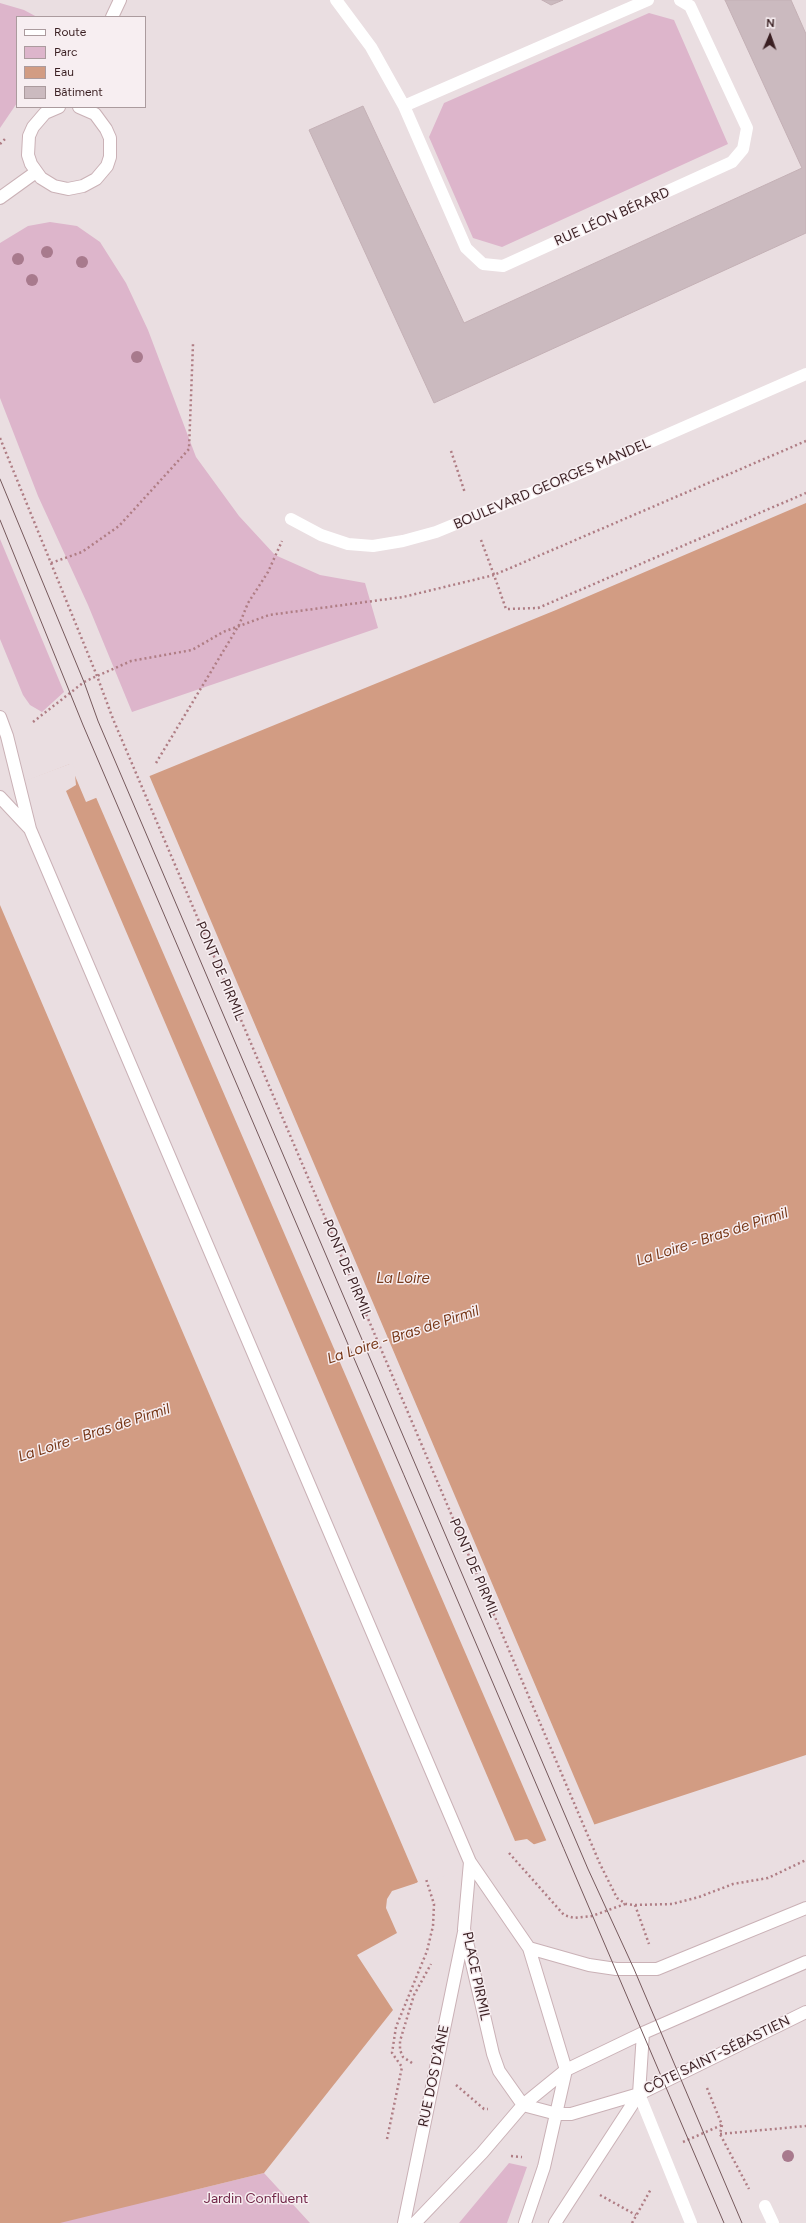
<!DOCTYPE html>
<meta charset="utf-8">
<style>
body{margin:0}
#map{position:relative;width:806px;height:2223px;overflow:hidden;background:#eadee1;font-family:Figtree,sans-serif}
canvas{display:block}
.legend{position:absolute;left:16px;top:16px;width:130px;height:92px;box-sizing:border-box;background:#f7eef1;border:1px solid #ab9b9e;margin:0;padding:5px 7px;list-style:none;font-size:12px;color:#3a1f22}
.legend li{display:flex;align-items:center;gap:8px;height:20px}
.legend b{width:20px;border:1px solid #ab9b9e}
.north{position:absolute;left:750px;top:16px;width:40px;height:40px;-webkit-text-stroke:3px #f7eef1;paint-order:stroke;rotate:2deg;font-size:11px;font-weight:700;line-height:16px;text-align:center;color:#3a1f22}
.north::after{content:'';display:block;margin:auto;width:14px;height:18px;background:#3a1f22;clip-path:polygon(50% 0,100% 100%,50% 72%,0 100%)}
</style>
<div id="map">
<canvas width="806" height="2223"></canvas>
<ul class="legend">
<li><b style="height:5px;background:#fff"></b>Route</li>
<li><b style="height:11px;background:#ddb5cb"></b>Parc</li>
<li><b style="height:11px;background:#d29c83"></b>Eau</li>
<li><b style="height:11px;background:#cbbabf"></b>Bâtiment</li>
</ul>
<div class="north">N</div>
</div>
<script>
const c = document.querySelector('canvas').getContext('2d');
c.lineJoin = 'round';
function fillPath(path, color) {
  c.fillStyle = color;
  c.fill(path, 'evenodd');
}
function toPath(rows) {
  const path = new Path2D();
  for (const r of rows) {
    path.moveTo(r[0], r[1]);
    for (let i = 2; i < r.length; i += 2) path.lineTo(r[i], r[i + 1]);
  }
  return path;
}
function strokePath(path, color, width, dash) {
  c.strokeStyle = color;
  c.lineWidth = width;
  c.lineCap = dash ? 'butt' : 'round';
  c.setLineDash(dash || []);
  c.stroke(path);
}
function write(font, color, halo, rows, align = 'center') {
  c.font = font + ' Figtree,sans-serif';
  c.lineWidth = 3;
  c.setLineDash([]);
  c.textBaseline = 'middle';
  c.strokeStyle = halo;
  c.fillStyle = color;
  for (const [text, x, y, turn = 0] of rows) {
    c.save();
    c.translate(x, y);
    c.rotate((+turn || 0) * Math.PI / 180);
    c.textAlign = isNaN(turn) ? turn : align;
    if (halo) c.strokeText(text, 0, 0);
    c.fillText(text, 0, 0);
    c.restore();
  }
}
fillPath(toPath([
 [0,3,24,10,37,17,17,17,17,103,0,128],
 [649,13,674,20,728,144,502,247,473,238,429,137,444,103],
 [50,222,77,226,100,242,126,283,148,330,196,457,239,516,275,555,320,575,365,583,378,628,132,712,88,605,38,496,0,398,0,243,28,226],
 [0,539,64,692,42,712,30,705,23,695,0,639],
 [509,2163,527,2167,507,2223,459,2223],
 [264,2173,310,2223,0,2223,182,2193]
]), '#ddb5cb');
fillPath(toPath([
 [806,503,806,1755,392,1891,387,1899,386,1908,397,1933,357,1955,393,2010,264,2173,60,2223,0,2223,0,791,70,764,86,802,556,610]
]), '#d29c83');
fillPath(toPath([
 [72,763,77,774,75,775,76,785,66,791,512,1834,515,1841,527,1839,536,1846,408,1888,418,1882,0,905,0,790],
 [148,773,149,775,595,1826,547,1842,95,795]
]), '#eadee1');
const building = toPath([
 [542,0,563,0,551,5,542,0],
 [725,0,791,0,806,34,806,233,434,403,309,130,363,106,464,323,802,168,725,0]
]);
fillPath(building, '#cbbabf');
strokePath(building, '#c4b0b5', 1);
const secondary = toPath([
 [112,17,120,0],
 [59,107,45,113,33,127,29,136,28,155,31,164,41,178,54,186,68,189,83,186,96,179,107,166,110,157,110,138,106,129,95,114,79,107],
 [0,198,36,172],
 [0,717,7,736,30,829,470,1862,529,1948,566,2070,544,2167,525,2223],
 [0,797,29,828],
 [470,1862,464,1929,493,2054,499,2071,523,2105,557,2114,571,2114,639,2094,806,2012],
 [529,1948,589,1965,616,1969,657,1969,806,1908],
 [404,2223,464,1932],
 [415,2223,482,2153,523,2105,566,2070,643,2033],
 [555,2223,639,2094,643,2033,806,1962]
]);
strokePath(secondary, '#cab1b6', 14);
strokePath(toPath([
 [0,144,5,139],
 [0,438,97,676,113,719,600,1864,617,1898,626,1904,635,1905,672,1904,699,1897,733,1884,768,1878,806,1860],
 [451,451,465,493],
 [481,540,494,575,806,441],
 [51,563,82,552,119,526,189,449,193,344],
 [33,722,84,682,97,676,131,661,192,650,223,632,269,615,403,597,494,575,506,609,538,608,806,493],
 [156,763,239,625,248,603,268,572,282,541],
 [509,1853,564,1915,574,1918,592,1916,625,1904],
 [635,1905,649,1944],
 [412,2063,403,2057,400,2050,400,2041,414,1995,431,1964],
 [456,2085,484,2109,488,2109],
 [707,2088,722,2125],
 [722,2125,720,2134,749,2189],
 [720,2134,806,2126],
 [387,2139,402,2067,392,2053,396,2027,427,1951,433,1926,434,1904,426,1879],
 [683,2142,722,2125],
 [511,2156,522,2157],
 [600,2195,636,2215],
 [632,2223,651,2189]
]), '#af7d84', 2.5, [2, 3]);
strokePath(toPath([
 [639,2094,691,2223],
 [765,2206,773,2223]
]), '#fff', 12);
strokePath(toPath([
 [336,0,371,47,404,106,466,248,483,264,503,266,732,162,743,149,747,128,690,6,680,0],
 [404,106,648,0],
 [291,519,321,535,348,544,373,546,403,541,436,532,575,475,806,374]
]), '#fff', 12);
strokePath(secondary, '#fff', 12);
strokePath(toPath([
 [0,479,84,682,98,721,588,1869,634,1969,742,2223],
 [0,520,83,725,724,2223]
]), '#76595c', 1);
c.fillStyle = '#a87a8d';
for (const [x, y] of [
 [47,252],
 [18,259],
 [82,262],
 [32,280],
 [137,357],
 [788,2156]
]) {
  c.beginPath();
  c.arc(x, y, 6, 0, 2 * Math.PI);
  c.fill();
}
write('14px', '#3a1f22', '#f7eef1', [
 ["RUE LÉON BÉRARD",612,217,-24],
 ["BOULEVARD GEORGES MANDEL",552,484,-23],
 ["PONT DE PIRMIL",220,971,67],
 ["PONT DE PIRMIL",347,1269,67],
 ["PONT DE PIRMIL",474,1568,67],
 ["PLACE PIRMIL",476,1976,78],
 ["CÔTE SAINT-SÉBASTIEN",717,2055,-26],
 ["RUE DOS D'ÂNE",434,2076,-78]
]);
write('14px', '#722849', '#f7eef1', [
 ["Jardin Confluent",256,2199]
]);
write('italic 15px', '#773818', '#f7eef1', [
 ["La Loire - Bras de Pirmil",712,1237,-18],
 ["La Loire",403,1279],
 ["La Loire - Bras de Pirmil",403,1335,-18],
 ["La Loire - Bras de Pirmil",94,1433,-18]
]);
</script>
